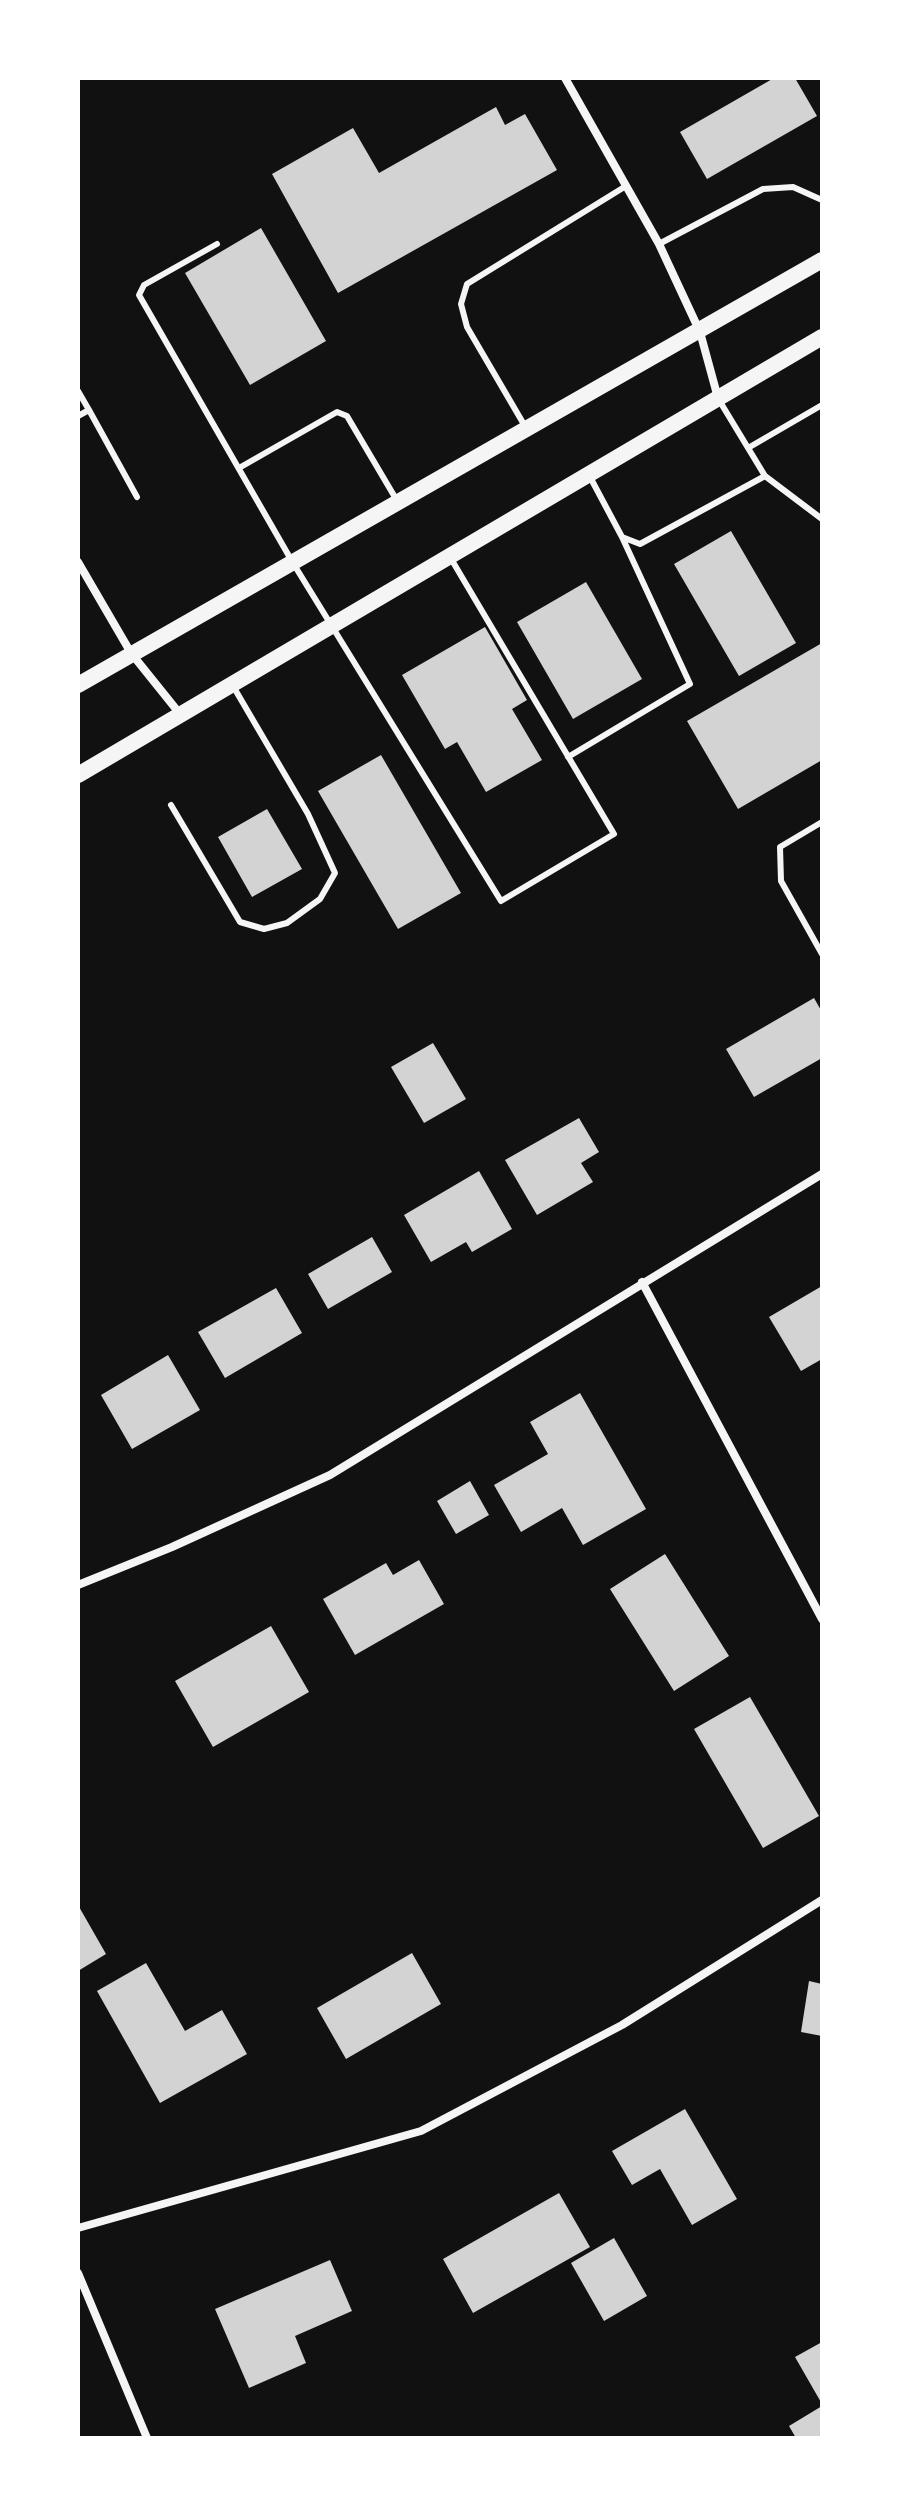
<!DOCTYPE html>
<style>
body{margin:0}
#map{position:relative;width:900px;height:2516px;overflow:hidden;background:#111;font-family:Cabin,sans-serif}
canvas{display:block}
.frame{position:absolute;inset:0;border:80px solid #fff;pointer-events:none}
</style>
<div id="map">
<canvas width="900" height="2516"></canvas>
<div class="frame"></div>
</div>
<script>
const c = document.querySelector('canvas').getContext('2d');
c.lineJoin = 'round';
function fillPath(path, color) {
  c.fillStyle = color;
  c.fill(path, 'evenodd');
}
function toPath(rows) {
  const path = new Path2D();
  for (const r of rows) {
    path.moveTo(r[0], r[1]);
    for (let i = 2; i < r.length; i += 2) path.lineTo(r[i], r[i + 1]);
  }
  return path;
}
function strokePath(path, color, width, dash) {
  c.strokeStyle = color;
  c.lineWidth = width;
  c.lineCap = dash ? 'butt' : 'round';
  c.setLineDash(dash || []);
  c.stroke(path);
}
fillPath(toPath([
 [774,78,795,78,817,116,707,179,680,132],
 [496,107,505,125,525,114,557,170,338,293,272,174,353,128,379,173],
 [261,228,326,341,250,385,185,273],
 [731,531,796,643,739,676,674,564],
 [586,582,642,679,573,719,517,622],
 [485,627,527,700,512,709,542,760,486,792,457,742,445,749,402,675],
 [822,643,822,760,738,809,687,721],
 [381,755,461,893,398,929,318,791],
 [267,809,302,869,252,897,218,837],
 [814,998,822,1012,822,1058,754,1097,726,1049],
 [433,1043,466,1099,424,1123,391,1067],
 [579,1118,599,1152,581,1163,593,1182,537,1215,505,1160],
 [479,1171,512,1229,472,1252,466,1242,431,1262,404,1215],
 [372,1237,392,1272,328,1309,308,1274],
 [822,1286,822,1359,801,1371,769,1317],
 [276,1288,302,1333,225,1378,198,1332],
 [168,1355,200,1410,132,1449,101,1395],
 [580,1393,646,1509,583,1545,562,1508,521,1532,494,1485,548,1454,530,1422],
 [470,1481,489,1515,456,1534,437,1501],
 [665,1554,729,1656,674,1691,610,1589],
 [419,1560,444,1604,355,1655,323,1599,386,1563,393,1575],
 [271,1626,309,1692,213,1747,175,1681],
 [750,1697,819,1816,763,1848,694,1729],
 [78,1905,106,1954,78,1971],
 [412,1953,441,2004,346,2059,317,2008],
 [146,1963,185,2031,222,2010,247,2054,160,2103,97,1991],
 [809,1981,822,1984,822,2036,801,2032],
 [685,2109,737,2199,692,2225,660,2169,632,2185,612,2151],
 [559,2193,590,2247,473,2313,443,2259],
 [614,2238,647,2296,604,2321,571,2263],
 [330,2260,352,2311,295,2336,306,2363,249,2388,215,2309],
 [822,2342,822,2404,795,2357],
 [822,2406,822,2438,796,2438,789,2426]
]), '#d3d3d3');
strokePath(toPath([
 [217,244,144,285,139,295,293,563,501,901,614,834,450,557],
 [659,244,763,189,793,187,822,200],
 [78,391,89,410],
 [78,416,89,410,137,497],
 [526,428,467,327,461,304,467,284,626,186],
 [748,448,822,405],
 [239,468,337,412,347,416,396,499],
 [589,475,622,537,640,544,765,476,719,400],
 [765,476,822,519],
 [568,757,690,684,622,537],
 [171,805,240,922,264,929,287,923,320,899,335,873,308,814,233,686],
 [822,822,780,847,781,881,822,954]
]), '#f5f5f5', 6);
strokePath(toPath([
 [565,78,659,244,700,332,718,398],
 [78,562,131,653,180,714],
 [642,1282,822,1619],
 [78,1585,172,1547,330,1475,822,1174],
 [78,2228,421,2131,622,2025,822,1900],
 [78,2273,147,2438]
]), '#f5f5f5', 8);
strokePath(toPath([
 [78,685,822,260],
 [78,775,822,337]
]), '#f5f5f5', 16);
</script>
